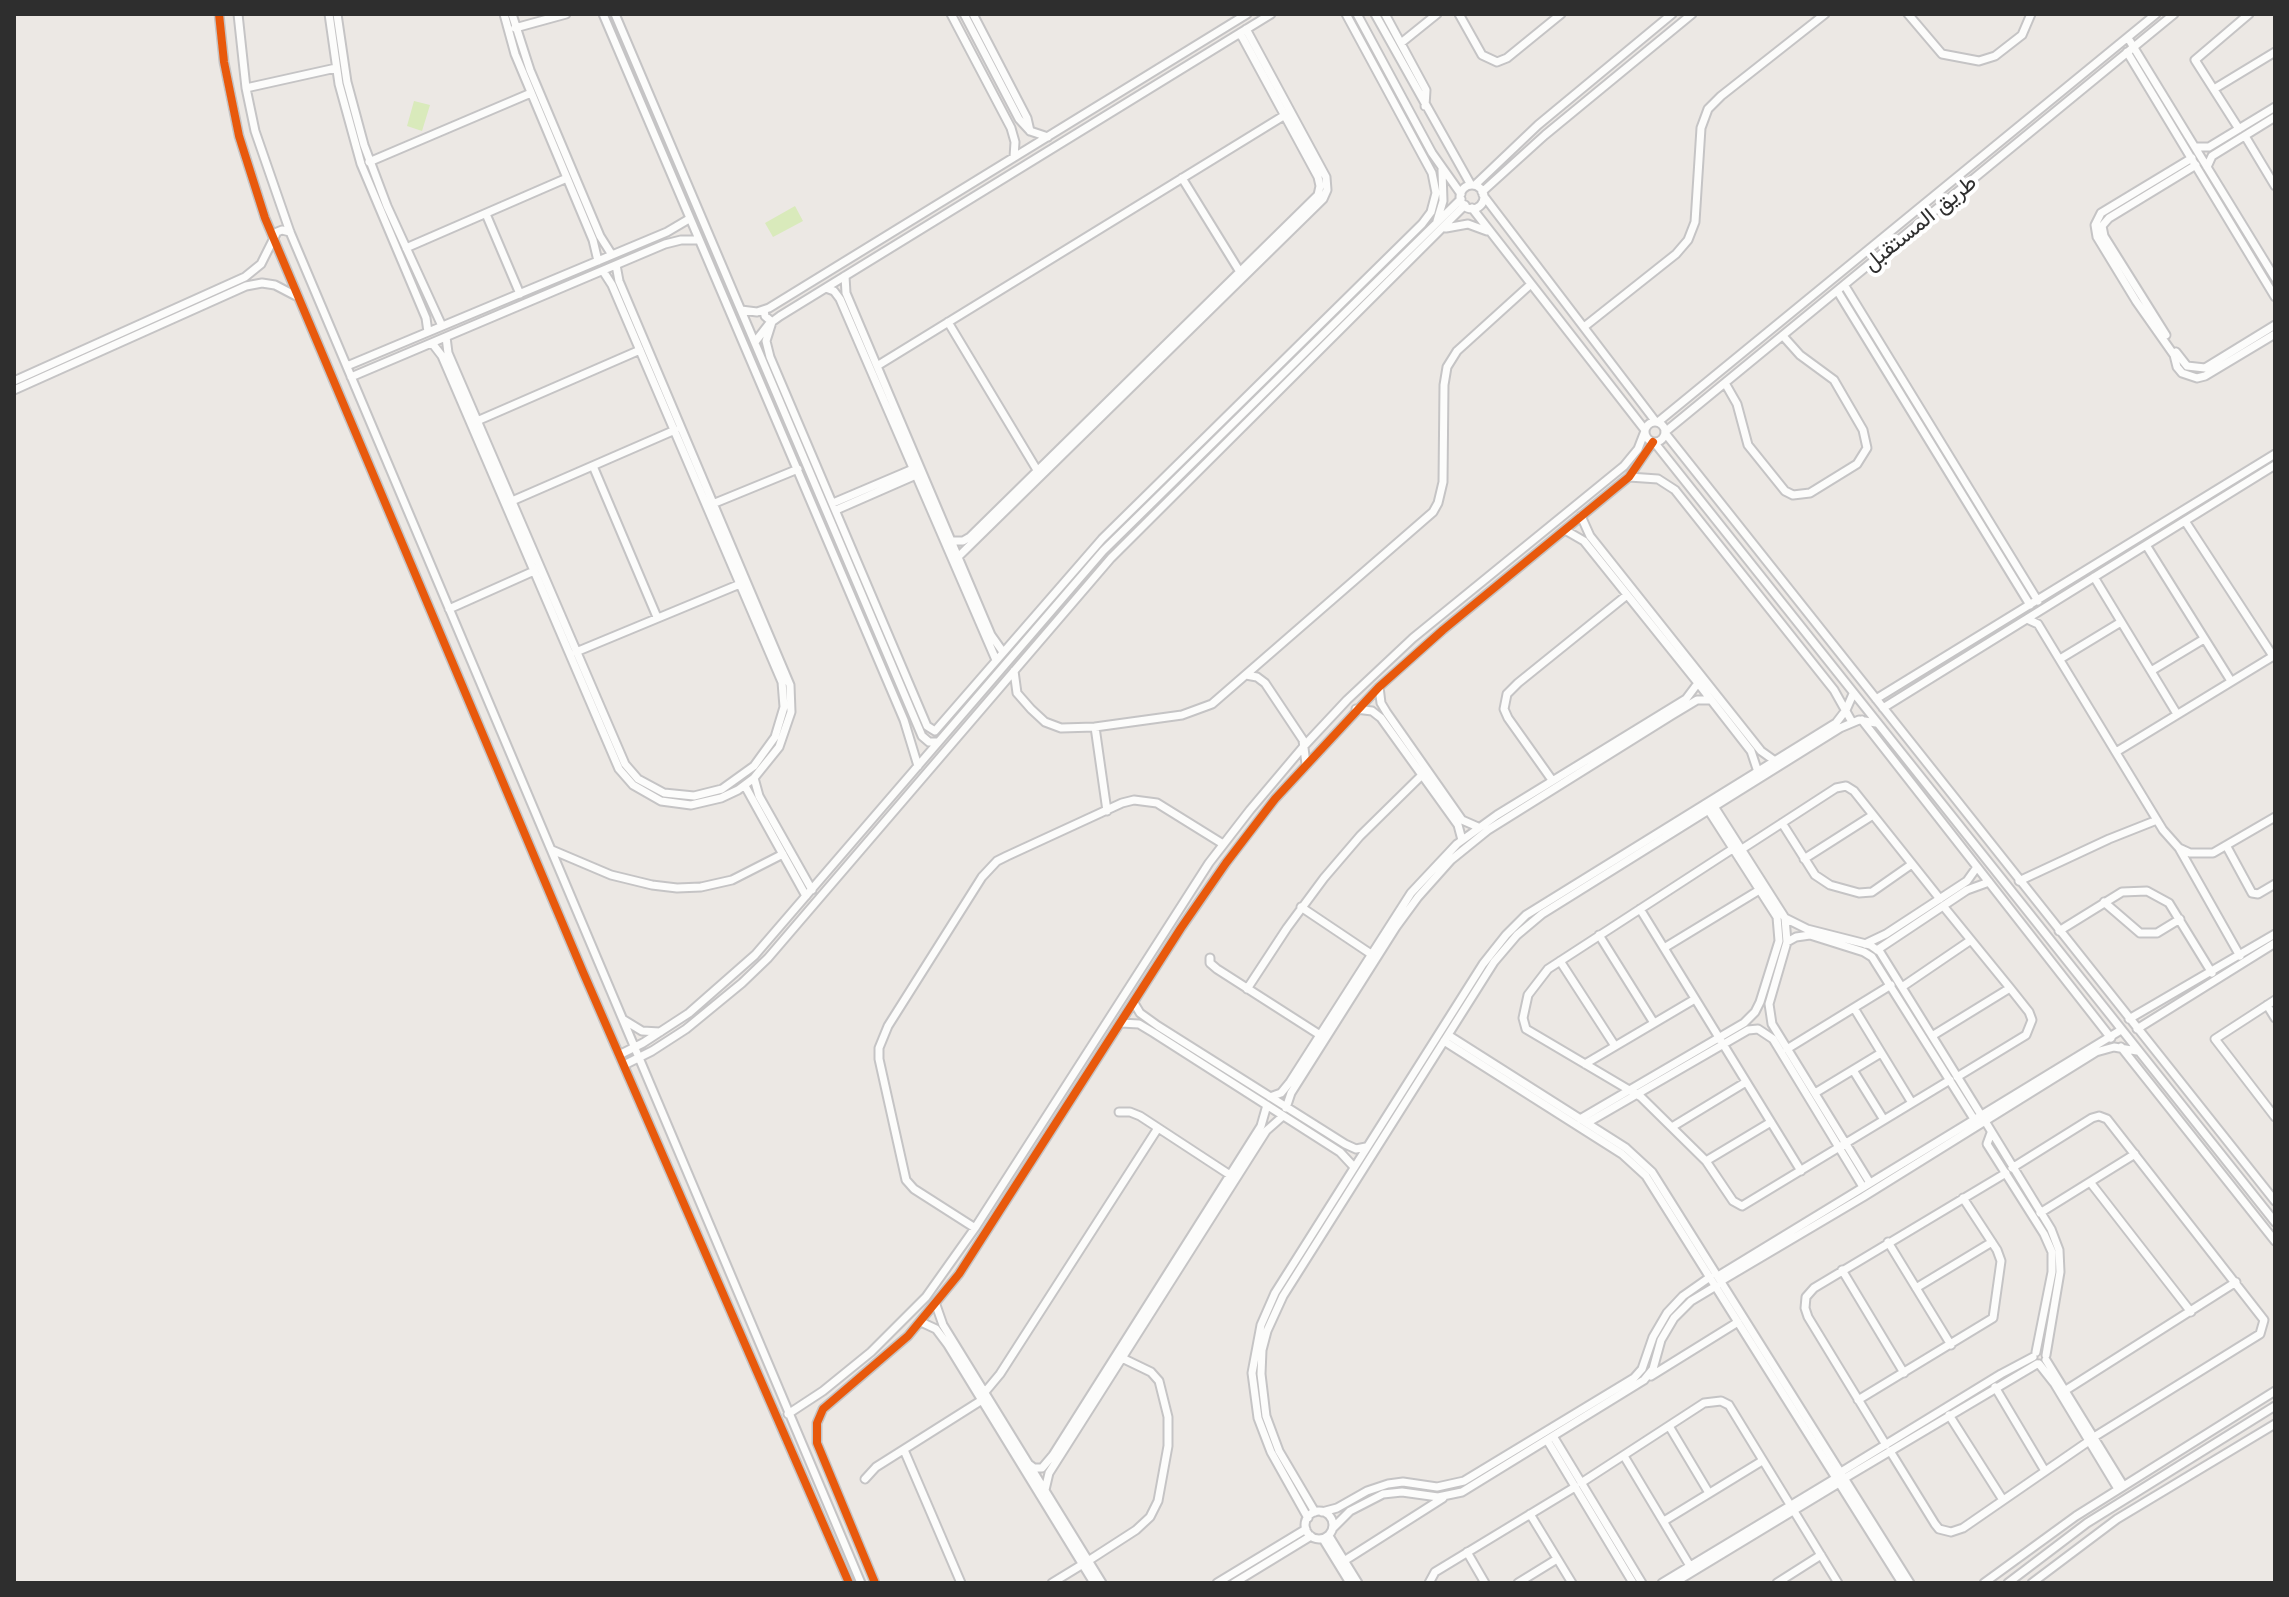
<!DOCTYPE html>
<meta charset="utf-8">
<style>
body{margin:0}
#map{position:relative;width:2289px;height:1597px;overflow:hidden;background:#ece8e4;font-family:Jost,sans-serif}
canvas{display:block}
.frame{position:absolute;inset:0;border:16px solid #2e2e2e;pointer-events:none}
</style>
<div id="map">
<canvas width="2289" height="1597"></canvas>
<div class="frame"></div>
</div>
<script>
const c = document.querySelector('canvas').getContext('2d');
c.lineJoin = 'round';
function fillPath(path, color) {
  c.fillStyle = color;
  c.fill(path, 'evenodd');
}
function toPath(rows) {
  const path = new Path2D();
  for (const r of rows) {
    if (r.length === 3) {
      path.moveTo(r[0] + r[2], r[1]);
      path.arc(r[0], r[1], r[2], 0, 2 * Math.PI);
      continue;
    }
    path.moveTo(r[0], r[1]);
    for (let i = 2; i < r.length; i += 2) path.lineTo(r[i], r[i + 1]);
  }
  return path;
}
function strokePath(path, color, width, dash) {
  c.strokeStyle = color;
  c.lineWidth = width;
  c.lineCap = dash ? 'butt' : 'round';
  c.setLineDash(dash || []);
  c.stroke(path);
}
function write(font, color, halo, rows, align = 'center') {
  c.font = font + ' Jost,Vazirmatn,sans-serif';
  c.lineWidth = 8;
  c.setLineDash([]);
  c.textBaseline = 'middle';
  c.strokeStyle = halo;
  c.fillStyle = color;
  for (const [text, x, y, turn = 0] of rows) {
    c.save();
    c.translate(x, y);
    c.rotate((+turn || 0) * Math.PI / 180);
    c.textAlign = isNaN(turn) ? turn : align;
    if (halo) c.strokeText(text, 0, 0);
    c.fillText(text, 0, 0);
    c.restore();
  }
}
fillPath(toPath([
 [414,101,430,105,422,131,407,126],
 [795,206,803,221,773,237,765,223]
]), '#d9eabb');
const minor = toPath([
 [219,14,224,62,239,136,265,218,583,972,849,1583],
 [238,14,246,88,255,131,290,232,861,1583],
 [329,14,339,84,361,164,426,318,428,332],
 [337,14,347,82,364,145,387,206,442,326],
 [504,14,515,54,593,240,598,261],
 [512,14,530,70,600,236,612,255],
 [603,14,904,720,918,766],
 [615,14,922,736,929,742,938,742],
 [951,14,1011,128,1015,142,1014,157],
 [964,14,1019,119,1030,131,1048,137],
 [973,14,1027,118,1030,131],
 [1357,14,1432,153,1461,194],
 [1375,14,1471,185],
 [1385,14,1426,90,1425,106],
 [1459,14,1482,55,1497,62,1507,58,1561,14],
 [1908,14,1942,54,1979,61,1995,56,2022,35,2031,14],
 [515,28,566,14],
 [2128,38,2275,278],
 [1401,43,1437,14],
 [2127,52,2275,297],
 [246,88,336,68],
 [2214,89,2275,52],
 [2239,129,2195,60,2249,14],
 [2245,136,2275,186],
 [2195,147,2209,147,2275,107],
 [2192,158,2101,213,2095,225,2097,237,2136,301,2174,355,2177,367,2182,373,2197,378,2205,376,2275,334],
 [369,162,531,93],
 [2207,167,2212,156,2275,117],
 [1182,178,1240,272],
 [1475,185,1538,125,1672,14],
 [1472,197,12],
 [1482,192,1545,135,1692,14],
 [1483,195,1656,422],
 [1472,208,1645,430],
 [486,214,520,294],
 [1437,221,1443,201,1442,170],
 [1446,228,1468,224,1487,231],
 [406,248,567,178],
 [845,276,846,293,991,635,1003,652],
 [1845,286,2038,601],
 [826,288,834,291,840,299,996,660],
 [1838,292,2030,605],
 [741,310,757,312,769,308,1247,14],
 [764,310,765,316,772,322,766,341,770,357,927,726,935,731,1102,539,1422,224,1431,212,1436,193,1432,173,1346,14],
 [948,322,1037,470],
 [1584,327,1676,254,1688,240,1695,222,1701,128,1708,109,1721,96,1825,14],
 [2166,335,2104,236,2102,226,2109,218,2196,165],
 [446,337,448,353,625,764,638,779,664,793,694,796,722,789,754,766,775,737,784,707,782,682,612,285,603,271],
 [755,342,769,324,780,316,1271,14],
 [432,343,442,356,619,769,633,785,661,801,691,805,721,798,738,790,754,778,779,747,791,712,790,685,619,281,616,265],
 [2176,352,2187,366,2205,368,2275,325],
 [347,366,667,232,689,219],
 [877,366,1285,115],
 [351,377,665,244,681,240,698,240],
 [14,381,245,277,261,264,277,232,282,230,290,232],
 [1725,383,1737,404,1748,445,1785,491,1793,495,1810,493,1857,464,1867,448,1863,430,1834,380,1800,355,1783,336],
 [14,390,246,286,262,283,275,285,298,297],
 [477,421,640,350],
 [1655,432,10],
 [1658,422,2156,14],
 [1665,432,2174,14],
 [1665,433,2275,1201],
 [1654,442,2275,1222],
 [593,466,657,617],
 [1629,477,1658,479,1675,490,1834,690,1852,722],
 [512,501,675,430],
 [715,503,798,469],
 [833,503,913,469],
 [836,510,916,475],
 [1581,516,1590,536,1761,751,1775,761],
 [2185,521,2273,656],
 [1565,530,1584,541,1698,683,1751,751,1758,772],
 [951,541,963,541,970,537,1318,195,1320,186,1318,177,1240,33],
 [2146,545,2231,681],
 [958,557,1323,199,1327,190,1326,177,1246,29],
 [2094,577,2177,714],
 [449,609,534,571],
 [2027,619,2038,624,2163,830,2179,848,2190,853,2213,853,2275,817],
 [576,652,740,584],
 [2060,659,2121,622],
 [1014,671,1017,693,1031,709,1045,722,1061,728,1095,727,1182,715,1212,704,1433,512,1438,503,1443,482,1444,385,1447,367,1457,351,1531,284],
 [2151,671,2204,639],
 [1246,675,1257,677,1265,683,1303,740,1306,764],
 [1379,687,1381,703,1387,713,1462,820,1478,827],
 [1876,699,2275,454],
 [1883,708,2275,465],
 [1356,709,1372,711,1381,718,1458,825,1462,840],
 [1862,720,2111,1038],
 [1095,727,1107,811],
 [2116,752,2275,655],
 [754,778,759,796,812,890],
 [1552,780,1508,718,1504,709,1507,694,1518,683,1627,595],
 [745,786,806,896],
 [1715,808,1785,918,1787,942,1769,1004,1772,1024,1870,1183],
 [1782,823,1815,875,1830,885,1859,893,1872,892,1912,864],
 [2227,847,2252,893,2258,894,2275,884],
 [1734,848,1548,969,1528,995,1523,1018,1526,1029,1641,1097,1706,1161,1733,1201,1742,1206,1950,1080],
 [2179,848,2240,956],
 [1742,849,1836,788,1846,786,1854,791,1940,899],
 [552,850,611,875,652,885,677,888,701,887,732,880,783,854],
 [1804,859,1873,815],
 [2019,881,2109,839,2157,820],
 [2104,902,2140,933,2157,933,2180,919],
 [1301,907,1371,954],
 [1944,907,2010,988,2029,1012,2032,1020,2026,1035,1957,1077],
 [1640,909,1801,1171],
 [1785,918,1807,929,1870,945,1880,952,1981,1115],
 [2059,931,2122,892,2147,891,2169,903,2212,973],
 [1599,935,1654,1023],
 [1787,942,1796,937,1810,935,1864,952,1872,957,1974,1119],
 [1865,944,1886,934,1967,881,1977,867],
 [1664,948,1761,889],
 [1877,950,1967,890,1989,882],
 [1210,958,1210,963,1217,969,1320,1035],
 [1560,961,1615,1046],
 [1902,987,1971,940],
 [1247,989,1287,928,1324,878,1360,836,1422,775],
 [2275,1000,2215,1039,2275,1117],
 [1134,1003,1140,1013,1158,1026,1345,1144,1356,1149,1366,1147],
 [2267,1005,2275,1018],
 [1854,1008,1912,1103],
 [2129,1019,2275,934],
 [624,1020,642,1031,660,1032],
 [1121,1023,1139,1024,1154,1033,1340,1152,1354,1167],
 [2137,1029,2275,943],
 [1448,1035,1626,1148,1652,1172,1910,1583],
 [1932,1036,2010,988],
 [1444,1041,1622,1154,1646,1176,1902,1583],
 [2121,1047,2275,1241],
 [1787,1049,1891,985],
 [619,1055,643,1043,689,1013,755,955,1103,551,1461,199],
 [1585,1064,1695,999],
 [624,1065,652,1051,686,1029,742,983,768,958,1111,558,1465,205],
 [1853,1070,1884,1120],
 [1815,1093,1881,1053],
 [1270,1097,1281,1093,1290,1082,1411,893,1457,844,1497,815,1686,699,1698,683],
 [1286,1108,1291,1093,1396,927,1418,897,1451,860,1488,830,1672,715,1697,700,1711,700],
 [1119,1112,1130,1112,1140,1116,1230,1175],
 [1580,1119,1744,1023,1755,1012,1760,1002,1779,941,1777,917,1709,811],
 [1985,1121,2051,1229,2059,1250,2060,1272,2046,1355],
 [1587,1123,1748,1030,1758,1029,1773,1039,1863,1187],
 [1672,1127,1746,1082],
 [1991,1133,1987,1144,2044,1234,2052,1252,2052,1272,2036,1352],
 [1706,1161,1771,1122],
 [2012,1168,2092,1118,2099,1116,2107,1119,2264,1320,2260,1334,2094,1437],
 [2090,1182,2191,1312],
 [2040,1213,2135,1154],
 [975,1228,914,1189,906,1180,879,1059,879,1048,888,1026,982,877,997,861,1007,856,1122,803,1134,800,1157,803,1223,844],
 [1888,1242,1951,1345],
 [1842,1270,1904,1373],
 [1718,1276,2121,1030],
 [1721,1281,1863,1197,2096,1052,2114,1047,2137,1051],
 [1916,1288,1992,1242],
 [936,1305,943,1325,1102,1583],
 [921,1322,936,1329,948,1345,1094,1583],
 [2046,1360,2123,1485],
 [2039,1364,2054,1383,2118,1489],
 [1651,1376,1738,1322],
 [1995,1387,2045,1471],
 [2066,1390,2236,1282],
 [985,1392,1000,1374,1158,1128],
 [1858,1400,1993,1318,2001,1261,1997,1250,1963,1198],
 [788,1414,823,1391,871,1352,926,1297,975,1228,1209,863,1250,810,1304,746,1347,700,1413,638,1624,466,1638,449,1645,431],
 [1949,1415,2003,1500],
 [1669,1426,1709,1493],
 [1553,1436,1642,1583],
 [1547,1440,1633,1583],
 [1886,1445,1808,1317,1805,1308,1806,1297,1814,1288,2006,1173],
 [904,1450,961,1583],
 [1890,1451,1935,1524,1939,1529,1951,1532,1963,1528,2089,1441],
 [1624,1456,1690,1566],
 [1030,1465,1034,1468,1042,1468,1053,1455,1261,1126,1267,1105],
 [1841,1472,2001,1374,2033,1357],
 [1845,1478,2037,1364],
 [865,1479,876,1467,982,1400],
 [1581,1483,1704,1403,1721,1401,1729,1405,1838,1583],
 [1045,1490,1049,1473,1266,1131,1283,1116],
 [1319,1525,14],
 [1315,1512,1279,1451,1266,1416,1261,1374,1262,1350,1267,1331,1283,1296,1494,962,1517,935,1542,914,1840,728,1859,720,1876,723],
 [1322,1512,1337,1508,1367,1491,1388,1484,1403,1482,1437,1487,1464,1481,1634,1378,1642,1369,1653,1337,1667,1313,1683,1296,1710,1277],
 [1530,1514,1572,1583],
 [1308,1518,1271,1452,1258,1418,1252,1373,1261,1325,1275,1293,1483,964,1506,935,1526,915,1836,723,1846,710,1853,694],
 [1664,1521,1762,1461],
 [1333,1528,1350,1511,1383,1494,1402,1492,1438,1497,1462,1492,1644,1380,1653,1369,1661,1340,1674,1318,1691,1301,1716,1286],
 [1329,1536,1358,1583],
 [1323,1539,1350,1583],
 [1467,1552,1485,1583],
 [1088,1561,1136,1530,1150,1517,1158,1501,1168,1446,1168,1417,1159,1381,1151,1372,1122,1358],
 [1344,1561,1443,1498],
 [875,1583,817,1443,817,1423,823,1409,908,1336,959,1274,1181,928,1226,863,1275,799,1379,687,1443,630,1629,477,1653,442],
 [1052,1583,1083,1564],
 [1217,1583,1306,1529],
 [1234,1583,1311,1536],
 [1429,1583,1435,1572,1575,1487],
 [1518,1583,1557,1559],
 [1662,1583,1836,1478],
 [1674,1583,1839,1483],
 [1777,1583,1821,1555],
 [1984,1583,2076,1516,2275,1391],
 [2008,1583,2087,1523,2275,1406],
 [2032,1583,2117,1519,2275,1424]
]);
strokePath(minor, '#c5c4c5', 11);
strokePath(minor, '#fcfcfb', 7);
strokePath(toPath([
 [219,14,224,62,239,136,265,218,583,972,849,1583],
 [875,1583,817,1443,817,1423,823,1409,908,1336,959,1274,1181,928,1226,863,1275,799,1379,687,1443,630,1629,477,1653,442]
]), '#e8590c', 8);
write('22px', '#2e2e2e', '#fff', [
 ["طريق المستقبل",1921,224,-39]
]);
</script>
